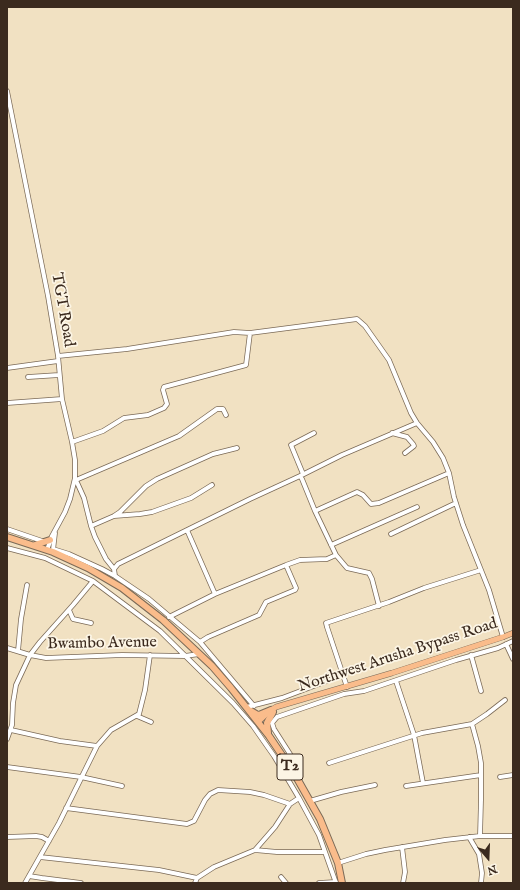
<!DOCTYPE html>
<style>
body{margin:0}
#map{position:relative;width:520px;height:890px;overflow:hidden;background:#f1e1c2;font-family:"IM FELL English",serif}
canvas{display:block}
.frame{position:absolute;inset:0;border:8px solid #3b2a1e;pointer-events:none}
.north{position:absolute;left:468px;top:838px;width:40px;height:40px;-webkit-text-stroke:3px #fcf5e5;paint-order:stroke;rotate:161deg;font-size:11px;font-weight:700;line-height:16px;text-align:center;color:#3b2a1e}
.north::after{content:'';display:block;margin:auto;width:14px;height:18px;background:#3b2a1e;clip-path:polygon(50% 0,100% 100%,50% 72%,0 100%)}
</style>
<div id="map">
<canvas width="520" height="890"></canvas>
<div class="frame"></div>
<div class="north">N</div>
</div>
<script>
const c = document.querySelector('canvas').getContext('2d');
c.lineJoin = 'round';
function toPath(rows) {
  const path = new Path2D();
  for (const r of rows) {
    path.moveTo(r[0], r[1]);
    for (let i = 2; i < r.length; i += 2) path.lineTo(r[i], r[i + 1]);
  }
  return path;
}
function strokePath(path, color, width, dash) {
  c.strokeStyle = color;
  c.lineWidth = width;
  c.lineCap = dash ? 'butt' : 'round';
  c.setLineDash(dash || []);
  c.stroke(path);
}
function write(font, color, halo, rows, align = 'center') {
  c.font = font + ' "IM FELL English",serif';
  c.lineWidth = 3.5;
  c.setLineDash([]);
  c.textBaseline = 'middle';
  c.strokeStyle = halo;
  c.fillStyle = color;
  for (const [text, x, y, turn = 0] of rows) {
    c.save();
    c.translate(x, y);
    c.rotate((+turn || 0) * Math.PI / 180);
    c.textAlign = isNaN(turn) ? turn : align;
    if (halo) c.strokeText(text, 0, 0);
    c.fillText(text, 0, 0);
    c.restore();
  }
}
const minor = toPath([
 [7,91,48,296,58,356,62,399,72,442,75,460,75,478,70,499,65,512,52,536,47,550],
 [58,356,127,349,234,332,250,333,357,319,365,326,389,360,411,413,417,423,433,442,443,458,449,473,454,497,463,525,489,590,503,637],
 [7,368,58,361],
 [28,377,59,375],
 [7,403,62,399],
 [392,433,407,437,413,444,414,446,405,453],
 [72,442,103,431,124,418,148,415,164,408,167,404,163,390,164,387,246,365,250,333],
 [303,474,291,445,314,433],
 [300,476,342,455,417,423],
 [75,478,84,498,91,526,95,537,106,559,114,569],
 [76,480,179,436,217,409,223,409,226,415],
 [315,511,357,492,363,495,371,504,379,503,449,473],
 [114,516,140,514,152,512,191,498,212,485],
 [91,526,114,516,120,512,146,486,157,479,213,454,237,448],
 [7,529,45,542],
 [187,530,215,594],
 [391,534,456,503],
 [331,545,417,507],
 [7,548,45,558,93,581,160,631,233,703,253,726,274,756,299,798,319,835,336,883],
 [53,549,69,554,102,569,115,576,149,599,200,642,254,706],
 [53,550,55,533],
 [115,576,114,569,118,564,250,499,300,476,302,479,315,511,336,555,347,568,369,573,372,579,379,606],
 [69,610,73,619,91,623],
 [169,617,215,594,286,565,300,560,327,559,336,555],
 [200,642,208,637,259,615,266,602,295,590,296,588,286,565],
 [506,644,513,659],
 [7,648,30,655,46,658,122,655,185,656,199,654],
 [18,651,21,619,27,585],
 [471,655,481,691],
 [396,681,414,735,423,783],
 [347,687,327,627,326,623,389,602,424,588,481,570],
 [247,707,282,698,343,675],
 [137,716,151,722],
 [472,724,478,746,481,763,481,800,480,836],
 [11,730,60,741,97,746],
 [7,739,12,725,13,703,16,685,30,655,40,642,73,605,93,581],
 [284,758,290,754,274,729,272,723,277,717,344,694,364,691,456,660,498,648,513,641],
 [329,763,422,733,472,724,487,714,505,700],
 [7,767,81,777,122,786],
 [500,777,513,775],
 [406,786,481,775],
 [310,801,341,792,375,785],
 [66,808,187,824,194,821,205,800,210,794,218,790,250,792,264,795,290,804],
 [7,837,36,836,42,837,49,841],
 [469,837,479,854,482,873,481,883],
 [402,847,405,872,403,883],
 [255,850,277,852,325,852],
 [40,857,159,870,197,878],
 [338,863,366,854,385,850,445,840,480,836,513,836],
 [29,876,42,878,81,883],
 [281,877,286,883],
 [25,883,59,823,97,746,111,730,139,714,145,690,150,655],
 [195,883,197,878,214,867,255,850,275,827,290,804,299,798],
 [319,883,336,882]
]);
const major = toPath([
 [258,722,271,710,276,707,392,673,503,637,513,633]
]);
const highway = toPath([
 [7,537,53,552,88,568,122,588,163,620,212,666,231,688,269,736,294,773,320,819,338,863,342,883],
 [35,545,50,540],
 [251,711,256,714,259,715,271,710],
 [268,733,267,723,273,712]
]);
strokePath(minor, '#7b6a57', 5.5);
strokePath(major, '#7b6a57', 6);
strokePath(highway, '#7b6a57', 8);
strokePath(minor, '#fff', 4);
strokePath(major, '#fabc8b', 5);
strokePath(highway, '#fabc8b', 6);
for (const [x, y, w] of [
 [290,767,26]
]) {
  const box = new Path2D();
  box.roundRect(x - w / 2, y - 13, w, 26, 3);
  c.fillStyle = '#fcf5e5';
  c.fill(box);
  strokePath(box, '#3b2a1e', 1);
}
write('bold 15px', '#3b2a1e', null, [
 ["T2",290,767]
]);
write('16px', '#3b2a1e', '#fcf5e5', [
 ["TGT Road",62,310,80],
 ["Bwambo Avenue",102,644,-1],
 ["Northwest Arusha Bypass Road",398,656,-18]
]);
</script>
